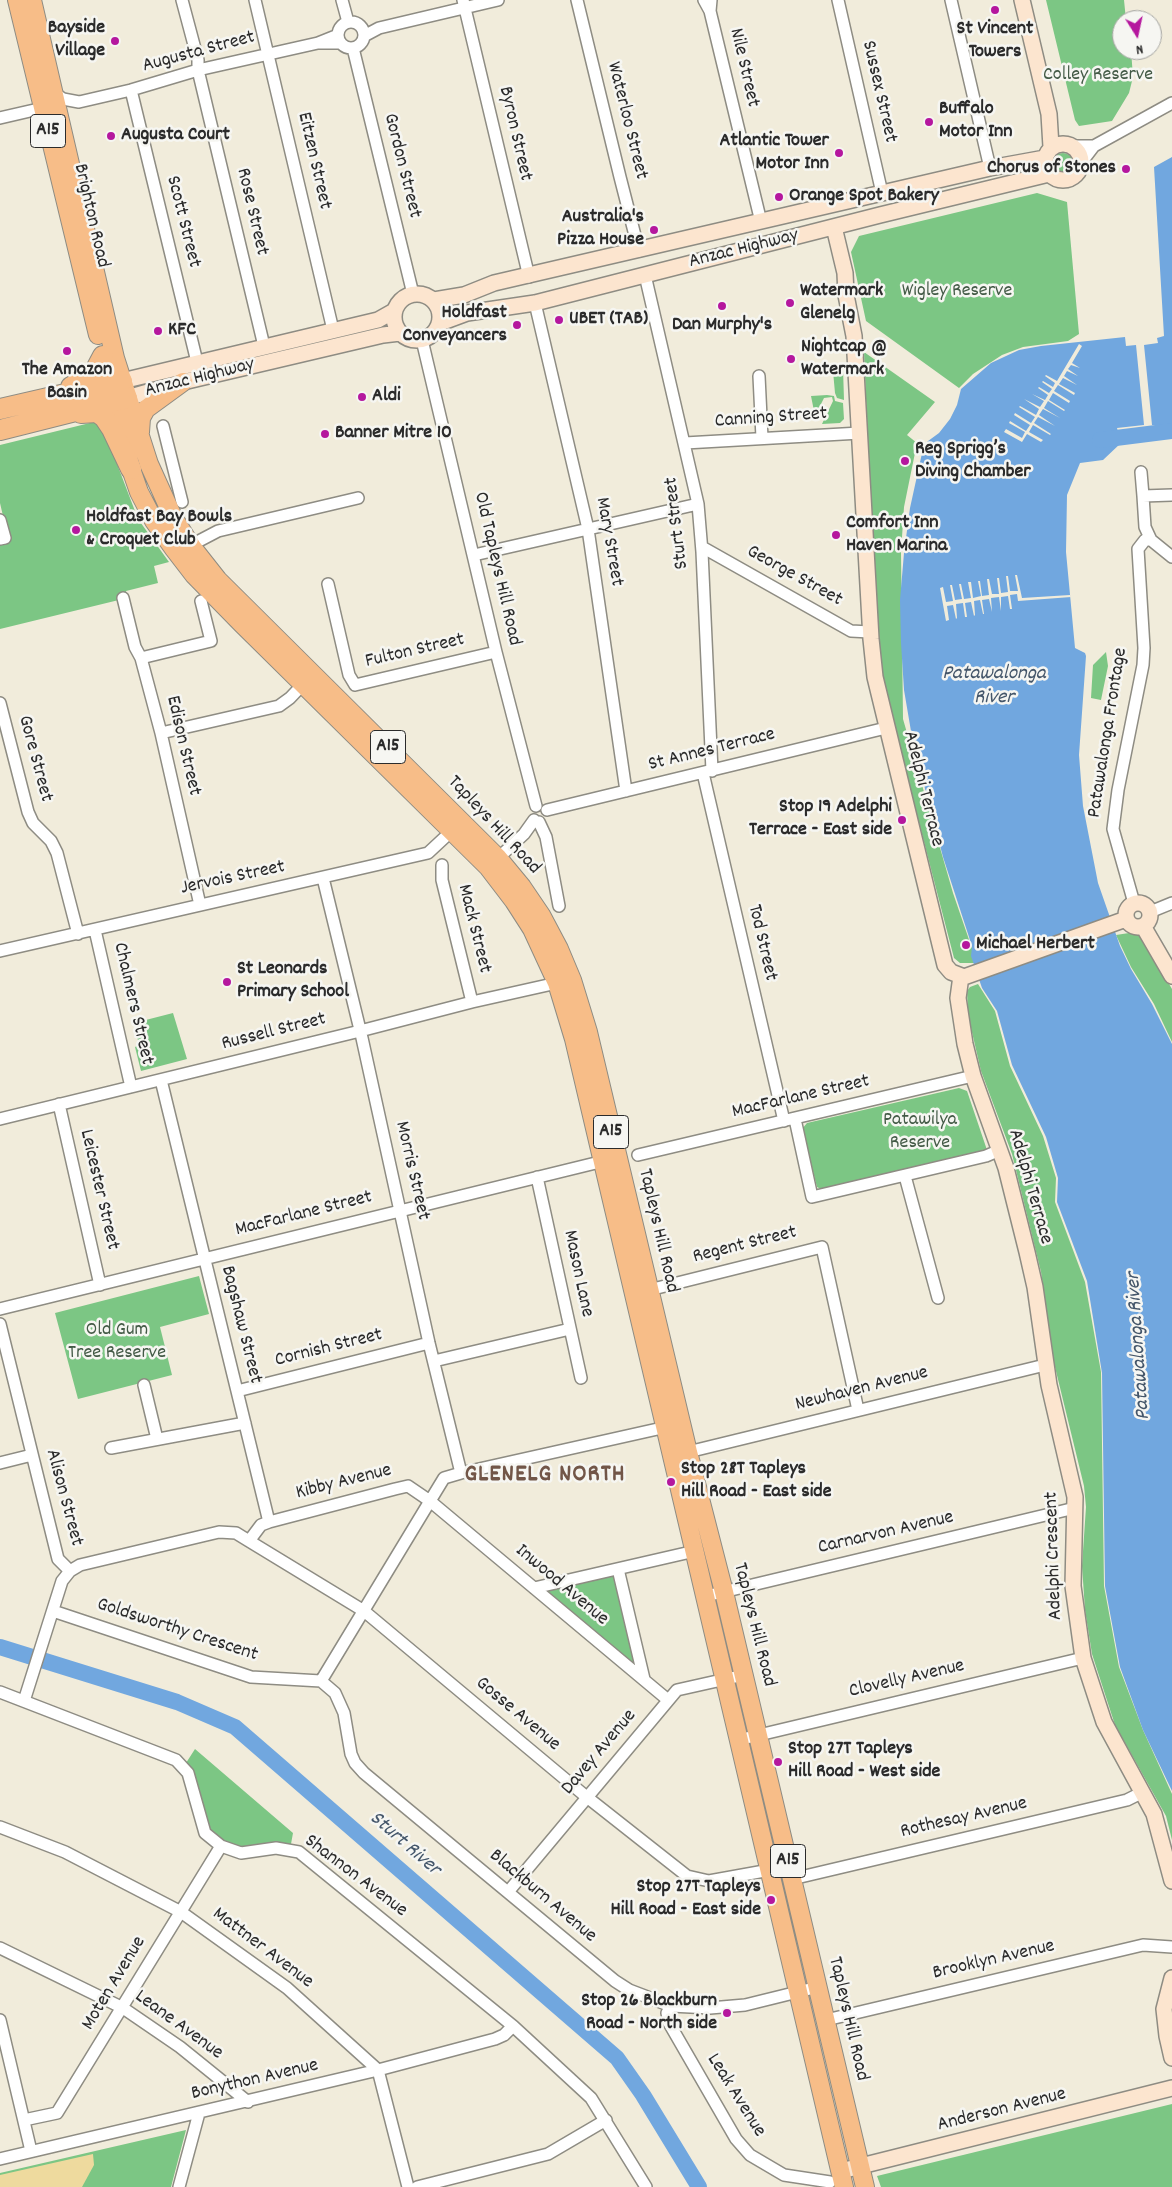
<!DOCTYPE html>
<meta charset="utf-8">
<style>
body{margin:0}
#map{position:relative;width:1172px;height:2187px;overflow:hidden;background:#f1ecdb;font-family:Dekko,sans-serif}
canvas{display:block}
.north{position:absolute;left:1112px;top:10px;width:50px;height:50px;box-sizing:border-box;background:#f6f6f2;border:1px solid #a5a5a2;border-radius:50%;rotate:170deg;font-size:14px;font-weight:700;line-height:20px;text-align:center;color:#2b2b2b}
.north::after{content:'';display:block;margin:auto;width:18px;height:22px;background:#b5179e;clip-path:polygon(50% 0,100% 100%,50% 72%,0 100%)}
</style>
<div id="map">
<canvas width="1172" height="2187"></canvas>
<div class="north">N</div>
</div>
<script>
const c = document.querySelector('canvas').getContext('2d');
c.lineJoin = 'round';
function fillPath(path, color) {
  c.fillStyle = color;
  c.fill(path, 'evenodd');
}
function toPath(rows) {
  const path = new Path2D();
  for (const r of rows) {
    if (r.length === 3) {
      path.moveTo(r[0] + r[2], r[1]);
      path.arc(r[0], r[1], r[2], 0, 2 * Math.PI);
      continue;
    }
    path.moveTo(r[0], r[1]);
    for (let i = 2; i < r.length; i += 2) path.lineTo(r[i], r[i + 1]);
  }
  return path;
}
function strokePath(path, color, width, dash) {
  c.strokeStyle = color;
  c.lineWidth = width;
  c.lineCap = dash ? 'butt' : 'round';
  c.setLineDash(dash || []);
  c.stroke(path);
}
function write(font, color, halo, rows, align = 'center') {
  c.font = font + ' Dekko,sans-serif';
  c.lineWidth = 5;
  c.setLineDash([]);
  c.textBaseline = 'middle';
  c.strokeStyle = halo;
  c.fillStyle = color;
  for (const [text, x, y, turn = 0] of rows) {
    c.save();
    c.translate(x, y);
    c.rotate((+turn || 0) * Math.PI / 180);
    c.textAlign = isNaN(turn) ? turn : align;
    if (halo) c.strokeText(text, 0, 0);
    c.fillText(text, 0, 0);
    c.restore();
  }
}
fillPath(toPath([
 [1046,0,1124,0,1126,20,1122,20,1122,50,1131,50,1133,77,1129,93,1112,121,1079,126,1075,120],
 [1063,163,10],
 [1037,193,1067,202,1079,334,1068,341,1023,347,1002,355,973,374,959,388,866,321,851,252,859,236],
 [864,352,935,402,907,435,917,443,904,507,901,552,903,719,953,893,977,963,960,963,954,958,877,660],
 [843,368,844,400,837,398,835,393,833,371],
 [827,395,834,396,835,401,843,403,844,419,840,423,822,424,833,401,832,397,824,398,815,416,811,396],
 [94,422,103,427,138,519,169,562,154,566,158,583,126,591,127,598,0,629,0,544,9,542,0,503,0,445],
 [1106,652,1108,666,1101,700,1091,698,1093,665],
 [1129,933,1140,935,1172,989,1172,1042,1154,1004,1131,967,1116,935],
 [978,984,995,1011,1010,1066,1043,1136,1056,1178,1055,1202,1085,1282,1101,1372,1104,1586,1119,1667,1143,1730,1172,1794,1172,1840,1166,1816,1115,1725,1092,1654,1085,1610,1082,1566,1086,1507,1084,1486,1054,1363,1041,1272,1012,1154,981,1071,968,1015,967,991,970,987],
 [173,1013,187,1059,141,1071,135,1047,139,1045,134,1023],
 [959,1088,967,1091,987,1150,823,1190,817,1187,802,1129,807,1123],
 [199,1276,209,1314,160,1327,172,1375,78,1399,55,1313],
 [614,1574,637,1667,545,1590],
 [195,1749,293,1833,291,1844,275,1844,243,1848,233,1847,215,1836,209,1829,196,1780,186,1763],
 [1172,2104,1172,2187,881,2187,877,2176],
 [186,2130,171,2187,0,2187,0,2173]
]), '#7cc684');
fillPath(toPath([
 [93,2154,94,2165,82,2187,0,2187,0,2175]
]), '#eeda9e');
fillPath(toPath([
 [1172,157,1172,436,1160,437,1158,425,1152,425,1144,345,1158,343,1157,338,1164,336,1154,167],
 [1125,337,1126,346,1136,345,1144,425,1117,428,1121,443,1103,460,1080,463,1067,495,1066,552,1075,648,1085,653,1086,656,1079,755,1083,806,1098,883,1120,946,1131,969,1152,1004,1172,1044,1172,1791,1143,1730,1120,1667,1105,1586,1102,1373,1087,1281,1057,1202,1058,1178,1046,1137,1012,1065,997,1011,982,988,971,956,972,947,969,937,943,857,913,743,904,690,901,643,900,600,904,553,910,508,924,444,939,433,950,419,957,405,961,389,991,363,1019,350,1041,346],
 [1156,430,1157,437,1123,441,1123,433]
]), '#71a7df');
fillPath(toPath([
 [1079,344,1082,346,1072,363,1080,368,1071,365,1068,369,1078,376,1067,371,1064,376,1077,385,1063,378,1059,384,1075,393,1074,395,1058,385,1054,391,1070,401,1069,403,1053,393,1049,400,1065,410,1064,411,1048,401,1044,408,1060,418,1043,409,1039,415,1055,426,1038,417,1034,423,1051,434,1050,435,1033,425,1029,432,1043,440,1041,442,1027,434,1022,442,1004,432,1006,429,1022,438,1025,432,1009,423,1010,421,1026,431,1030,425,1014,415,1015,413,1031,423,1035,417,1019,407,1020,406,1036,415,1039,409,1024,399,1040,407,1044,401,1032,394,1045,400,1048,395,1038,388,1039,387,1049,393,1052,389,1042,382,1043,381,1053,387,1055,383,1045,376,1046,375,1057,381],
 [1015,575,1017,575,1022,598,1070,595,1071,597,1018,601,1017,594,1010,595,1012,609,1010,609,1008,596,1001,597,1001,611,999,597,991,598,992,612,989,599,982,600,984,614,983,614,980,600,974,601,975,615,974,616,971,602,965,603,967,617,965,617,963,603,956,604,957,618,956,619,953,605,947,606,949,620,946,621,940,588,943,587,946,602,953,601,950,585,952,585,955,600,962,599,959,584,961,584,964,599,971,598,968,582,971,582,973,598,981,596,978,581,980,581,982,596,989,595,987,579,989,579,992,594,999,594,997,578,999,578,1001,593,1008,592,1006,576,1008,576,1010,591,1018,591]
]), '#f1ecdb');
strokePath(toPath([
 [1100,440,1172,431],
 [0,1647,177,1702,235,1727,617,2058,643,2095,699,2187]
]), '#71a7df', 16);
const street = toPath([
 [182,0,198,60,198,70,264,346],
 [255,0,333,330],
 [342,0,348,22],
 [463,0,529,277],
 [577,0,620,177,639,251],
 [704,0,710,11,711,0],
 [838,0,882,193],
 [951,0,990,168],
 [710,11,761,222],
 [351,35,13],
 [338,35,318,43,340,43],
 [364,36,379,28,498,0],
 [353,48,413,294],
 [131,90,197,362],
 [53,92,63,99,79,102,131,90,198,70,318,43],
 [0,118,43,108],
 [1072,146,1094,146],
 [1081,163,1094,146,1172,103],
 [645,275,698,504,702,552,712,771],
 [535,303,588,529,626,791],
 [422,340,496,652,536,806],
 [759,376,762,438],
 [163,426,182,502],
 [685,443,860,433],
 [1141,472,1143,496],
 [0,520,5,538,0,539],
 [1151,540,1145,527,1143,496,1172,495],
 [702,547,851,631,870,632],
 [187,551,197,542,218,531,358,498],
 [474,555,698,504],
 [328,584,349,675,355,685,496,652],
 [123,598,135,647,141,658,161,733,200,905],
 [141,658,211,641,201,601],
 [0,703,28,812,33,823,51,841,57,853,78,934],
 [161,733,279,706,290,698,308,679],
 [703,773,784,1121],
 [547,810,886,728],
 [539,822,546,837,559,906],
 [494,862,524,834,534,820],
 [442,865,442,880,472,1002],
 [323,878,362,1038,429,1343,461,1473],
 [1134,903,1113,829,1118,790,1143,665,1144,648,1138,549,1145,540,1151,540,1172,557],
 [1150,912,1172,903],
 [95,930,131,1087],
 [0,951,428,853,457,826],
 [161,1080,269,1522],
 [59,1104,100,1285],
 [0,1119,360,1031,472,1002,557,983],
 [795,1119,812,1197,986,1156,1000,1150],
 [638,1155,973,1076],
 [905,1176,938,1298],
 [537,1177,581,1378],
 [649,1290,822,1247,858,1410],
 [0,1309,608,1160],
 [0,1324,58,1559,70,1571],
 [434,1361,570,1329],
 [144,1385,157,1439],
 [237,1391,429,1343],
 [111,1448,245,1423],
 [688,1452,1045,1365],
 [0,1463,32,1455],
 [249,1541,364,1611,583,1794,687,1876,709,1881,770,1870],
 [618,1569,644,1679],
 [534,1588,695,1551],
 [706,1596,1075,1508],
 [53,1611,251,1677,321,1681],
 [321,1681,335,1693,344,1713,351,1754,355,1763,364,1773,615,1981,629,1990,671,2006,710,2008,745,2005,818,1987],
 [321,1681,430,1501,668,1700],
 [0,1692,176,1760,188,1773,205,1833,221,1846,241,1853,276,1848,299,1852,513,2026,591,2098,646,2187],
 [24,1701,62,1581,70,1571,80,1565,219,1532,236,1533,249,1541,261,1525,269,1522,395,1489,408,1486,430,1501,444,1478,461,1473,671,1426],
 [738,1740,1083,1658],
 [0,1827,65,1852,181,1912,287,1988,378,2070,408,2187],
 [792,1879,1127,1800,1143,1792],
 [508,1892,677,1690,744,1675],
 [0,1948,123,2008,180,2047,248,2102],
 [671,2006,667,2013,669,2023,736,2139,750,2155,784,2175,830,2182],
 [0,2020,31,2151],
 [826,2020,1143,1945,1172,1947],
 [24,2120,57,2113,221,1846],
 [0,2159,378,2070,495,2039,504,2035,513,2026],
 [179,2187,199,2113],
 [417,2187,548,2154,606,2120]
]);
const secondary = toPath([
 [1022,0,1049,114,1051,147],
 [1063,162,18],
 [834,227,845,273,846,295,854,336,871,639,875,677,945,965,951,972,964,977,1126,919],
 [417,317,23],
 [434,300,464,295,494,283,990,168,1045,158],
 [440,323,467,313,535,303,880,215,1049,174],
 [122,381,378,320,394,311],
 [127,398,183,382,383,335,400,333],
 [1138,915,12],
 [1143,926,1172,976],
 [961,976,958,998,965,1044,973,1076,1006,1168,1027,1252,1035,1287,1049,1385,1075,1497,1073,1586,1083,1658,1104,1722,1154,1814,1172,1881],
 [1172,1978,1164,2009,1167,2036,1172,2058],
 [841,2171,1172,2088]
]);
const primary = toPath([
 [17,0,98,335],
 [32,0,115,358,149,464,173,517,192,547,218,580,498,858,522,887,541,915,559,949,572,980,588,1032,688,1452,724,1592,865,2187],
 [111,389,131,469,139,492,154,521,174,549,194,575,242,624,488,867,514,901,532,929,557,983,574,1039,844,2187],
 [140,432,141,418,146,409,183,382]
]);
const highway = toPath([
 [71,387,94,373,103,356],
 [0,409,122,381],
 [81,413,97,412,104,417,112,429,131,469],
 [0,430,127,398]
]);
strokePath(street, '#8e8c83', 14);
strokePath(secondary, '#8e8c83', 18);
strokePath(primary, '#8e8c83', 20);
strokePath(highway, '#8e8c83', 22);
strokePath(street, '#fff', 11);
strokePath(secondary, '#fce5cf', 15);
strokePath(primary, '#f7bd88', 18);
strokePath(highway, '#f7bd88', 20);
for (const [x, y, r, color] of [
 [995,10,5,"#b5179e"],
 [115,41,5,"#b5179e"],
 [929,122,5,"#b5179e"],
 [111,136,5,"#b5179e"],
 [839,153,5,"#b5179e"],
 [1126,169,5,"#b5179e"],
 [779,197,5,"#b5179e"],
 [654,230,5,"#b5179e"],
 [790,303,5,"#b5179e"],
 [722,306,5,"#b5179e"],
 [559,320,5,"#b5179e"],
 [517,325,5,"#b5179e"],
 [158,331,5,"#b5179e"],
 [67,351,5,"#b5179e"],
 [791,359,5,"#b5179e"],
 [362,397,5,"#b5179e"],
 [325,434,5,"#b5179e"],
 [905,461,5,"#b5179e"],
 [76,530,5,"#b5179e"],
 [836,535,5,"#b5179e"],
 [902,820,5,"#b5179e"],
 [966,945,5,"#b5179e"],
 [227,982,5,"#b5179e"],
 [671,1482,5,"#b5179e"],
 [778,1762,5,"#b5179e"],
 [771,1900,5,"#b5179e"],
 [727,2013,5,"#b5179e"]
]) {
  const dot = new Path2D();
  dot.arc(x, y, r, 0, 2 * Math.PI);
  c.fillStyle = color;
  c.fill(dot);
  strokePath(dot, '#f6f6f2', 2);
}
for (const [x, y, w] of [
 [48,131,35],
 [388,747,35],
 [611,1132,35],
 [788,1861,35]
]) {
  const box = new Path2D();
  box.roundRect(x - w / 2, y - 16.5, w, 33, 4);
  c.fillStyle = '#f6f6f2';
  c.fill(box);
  strokePath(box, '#2b2b2b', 1);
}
write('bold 19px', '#2b2b2b', null, [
 ["A15",48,131],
 ["A15",388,747],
 ["A15",611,1132],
 ["A15",788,1861]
]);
write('bold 20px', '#2b2b2b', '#f6f6f2', [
 ["Bayside",105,29,"right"],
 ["Village",105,52,"right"],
 ["St Vincent",995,30,"center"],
 ["Towers",995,53,"center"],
 ["Buffalo",939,110],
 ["Motor Inn",939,133],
 ["Augusta Court",121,136],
 ["Atlantic Tower",829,142,"right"],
 ["Motor Inn",829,165,"right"],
 ["Chorus of Stones",1116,169,"right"],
 ["Orange Spot Bakery",789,197],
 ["Australia's",644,218,"right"],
 ["Pizza House",644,241,"right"],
 ["Watermark",800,292],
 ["Glenelg",800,315],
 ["Holdfast",507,314,"right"],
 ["Conveyancers",507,337,"right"],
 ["UBET (TAB)",569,320],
 ["Dan Murphy's",722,326,"center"],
 ["KFC",168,331],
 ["Nightcap @",801,348],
 ["Watermark",801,371],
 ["The Amazon",67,371,"center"],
 ["Basin",67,394,"center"],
 ["Aldi",372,397],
 ["Banner Mitre 10",335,434],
 ["Reg Sprigg’s",915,450],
 ["Diving Chamber",915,473],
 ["Holdfast Bay Bowls",86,518],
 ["& Croquet Club",86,541],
 ["Comfort Inn",846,524],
 ["Haven Marina",846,547],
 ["Stop 19 Adelphi",892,808,"right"],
 ["Terrace - East side",892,831,"right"],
 ["Michael Herbert",976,945],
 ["St Leonards",237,970],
 ["Primary School",237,993],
 ["Stop 28T Tapleys",681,1470],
 ["Hill Road - East side",681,1493],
 ["Stop 27T Tapleys",788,1750],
 ["Hill Road - West side",788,1773],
 ["Stop 27T Tapleys",761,1888,"right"],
 ["Hill Road - East side",761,1911,"right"],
 ["Stop 26 Blackburn",717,2002,"right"],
 ["Road - North side",717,2025,"right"]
], 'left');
write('20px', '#2b2b2b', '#f6f6f2', [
 ["Augusta Street",199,53,-15],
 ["Nile Street",743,68,77],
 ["Sussex Street",878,92,77],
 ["Waterloo Street",626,121,76],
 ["Byron Street",514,134,77],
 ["Eitzen Street",313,161,77],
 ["Gordon Street",401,166,76],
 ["Rose Street",251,212,77],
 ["Brighton Road",90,216,77],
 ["Scott Street",182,222,76],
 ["Anzac Highway",744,250,-14],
 ["Anzac Highway",200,379,-14],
 ["Canning Street",771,419,-4],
 ["Sturt Street",678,523,-97],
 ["Mary Street",608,542,80],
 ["Old Tapleys Hill Road",496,569,77],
 ["George Street",794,577,29],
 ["Fulton Street",415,652,-13],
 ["Patawalonga Frontage",1109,733,-81],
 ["Edison Street",182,746,77],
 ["St Annes Terrace",712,751,-14],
 ["Gore Street",34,759,75],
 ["Adelphi Terrace",922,789,76],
 ["Tapleys Hill Road",493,826,47],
 ["Jervois Street",233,879,-12],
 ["Mack Street",473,929,76],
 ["Tod Street",761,943,77],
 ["Chalmers Street",132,1004,77],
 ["Russell Street",274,1033,-14],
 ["MacFarlane Street",801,1098,-13],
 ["Morris Street",411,1171,77],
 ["Adelphi Terrace",1029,1187,74],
 ["Leicester Street",98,1190,77],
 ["MacFarlane Street",304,1215,-14],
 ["Tapleys Hill Road",657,1231,77],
 ["Regent Street",745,1246,-14],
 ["Mason Lane",577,1274,78],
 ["Bagshaw Street",240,1325,76],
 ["Cornish Street",329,1349,-14],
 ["Newhaven Avenue",862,1390,-14],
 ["Kibby Avenue",344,1483,-14],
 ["Alison Street",63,1498,75],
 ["Carnarvon Avenue",886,1534,-13],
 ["Adelphi Crescent",1055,1556,-92],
 ["Inwood Avenue",561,1586,40],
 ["Tapleys Hill Road",753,1625,76],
 ["Goldsworthy Crescent",177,1631,18],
 ["Clovelly Avenue",907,1680,-13],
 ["Gosse Avenue",517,1715,40],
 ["Davey Avenue",600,1753,-50],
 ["Rothesay Avenue",964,1819,-13],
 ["Shannon Avenue",355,1877,37],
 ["Blackburn Avenue",542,1897,40],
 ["Mattner Avenue",262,1949,37],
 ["Brooklyn Avenue",994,1961,-13],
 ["Moten Avenue",115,1984,-59],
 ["Tapleys Hill Road",847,2019,77],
 ["Leane Avenue",178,2026,36],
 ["Bonython Avenue",255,2081,-13],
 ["Leak Avenue",735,2096,58],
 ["Anderson Avenue",1002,2111,-14]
]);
write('20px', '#435a46', '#f6f6f2', [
 ["Colley Reserve",1098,76],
 ["Wigley Reserve",957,292],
 ["Patawilya",920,1121],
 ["Reserve",920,1144],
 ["Old Gum",117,1331],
 ["Tree Reserve",117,1354]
]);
write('italic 21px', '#44566a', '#f6f6f2', [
 ["Patawalonga",994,675],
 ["River",994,699],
 ["Patawalonga River",1140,1346,-94],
 ["Sturt River",404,1845,41]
]);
c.letterSpacing = '1px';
write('bold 25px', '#725648', '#f6f6f2', [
 ["GLENELG NORTH",545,1477]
]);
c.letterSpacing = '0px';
</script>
